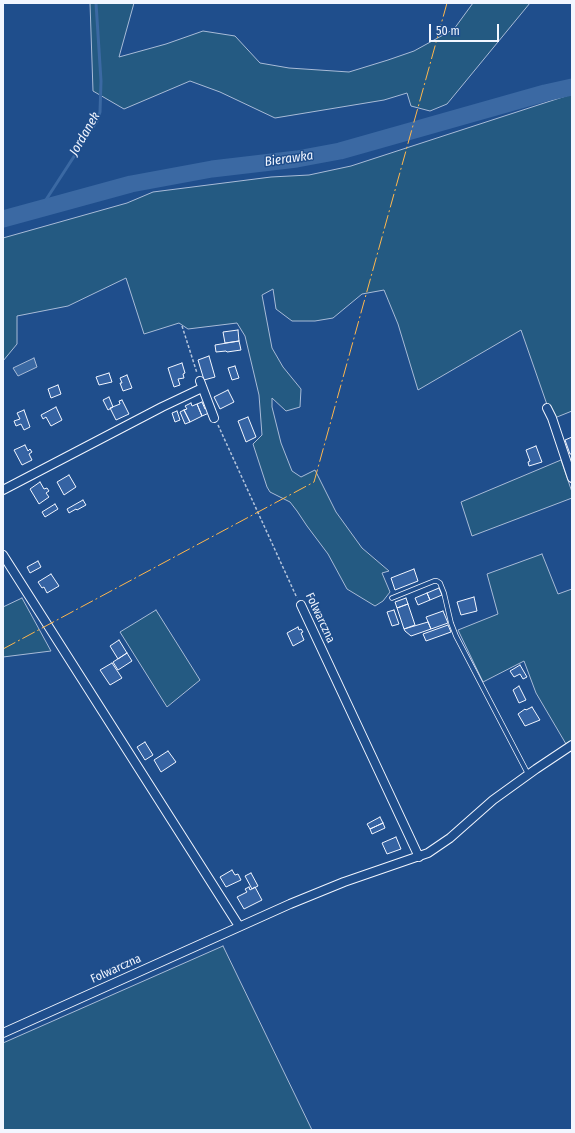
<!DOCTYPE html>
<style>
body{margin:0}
#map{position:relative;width:575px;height:1133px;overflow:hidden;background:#1f4e8c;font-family:"Fira Sans Condensed",sans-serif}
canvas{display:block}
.frame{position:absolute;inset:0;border:4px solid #f2f6ff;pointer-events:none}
.scale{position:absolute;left:429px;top:24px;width:70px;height:18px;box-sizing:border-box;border:2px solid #f2f6ff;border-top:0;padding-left:5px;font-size:12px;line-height:14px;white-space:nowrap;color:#f2f6ff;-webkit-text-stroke:3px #1f4e8c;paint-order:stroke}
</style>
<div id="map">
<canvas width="575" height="1133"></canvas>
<div class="frame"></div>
<div class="scale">50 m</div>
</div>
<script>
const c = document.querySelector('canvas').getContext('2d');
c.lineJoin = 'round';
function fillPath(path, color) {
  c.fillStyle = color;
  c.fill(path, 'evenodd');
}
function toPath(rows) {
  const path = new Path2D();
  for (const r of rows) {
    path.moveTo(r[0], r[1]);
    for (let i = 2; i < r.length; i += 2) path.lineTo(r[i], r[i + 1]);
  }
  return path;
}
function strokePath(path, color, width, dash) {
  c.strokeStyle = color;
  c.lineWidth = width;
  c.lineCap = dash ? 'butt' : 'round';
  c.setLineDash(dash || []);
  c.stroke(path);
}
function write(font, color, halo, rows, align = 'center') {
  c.font = font + ' "Fira Sans Condensed",sans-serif';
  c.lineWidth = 3;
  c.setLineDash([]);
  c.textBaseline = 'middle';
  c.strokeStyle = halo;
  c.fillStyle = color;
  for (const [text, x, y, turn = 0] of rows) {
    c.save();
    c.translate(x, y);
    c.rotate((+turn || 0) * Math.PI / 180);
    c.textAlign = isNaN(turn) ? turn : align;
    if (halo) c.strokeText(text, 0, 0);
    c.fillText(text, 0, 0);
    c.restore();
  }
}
const green = toPath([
 [90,3,134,3,119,57,166,44,203,31,235,36,260,63,289,68,349,72,388,60,414,51,454,29,473,3,530,3,447,104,430,111,411,106,407,93,384,100,275,118,220,92,190,81,124,109,93,91,90,3],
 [572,94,572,411,552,419,521,330,418,390,398,324,384,290,362,294,333,318,315,321,292,321,276,309,273,289,262,295,272,348,283,367,301,389,300,407,286,411,272,398,272,407,281,443,292,471,301,477,315,470,336,512,362,548,389,571,382,573,390,592,383,601,375,606,347,589,328,554,307,526,297,511,290,502,270,492,267,487,253,444,262,435,259,395,245,336,237,323,188,329,179,323,144,334,126,278,68,306,17,316,17,344,3,361,3,238,127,203,153,192,271,177,309,175,351,166,572,94],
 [561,460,572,492,572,498,472,536,461,502,561,460],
 [542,554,558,594,572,589,572,740,566,744,536,693,524,661,483,682,458,630,498,614,487,574,542,554],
 [22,598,51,651,3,657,3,607,22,598],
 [156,610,200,680,167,707,120,632,156,610],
 [223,946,312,1130,3,1130,3,1043,223,946]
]);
fillPath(green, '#245a82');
strokePath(green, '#a8bbd7', 1);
const water = toPath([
 [34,358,37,367,18,376,13,368,34,358]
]);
fillPath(water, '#3b69a3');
strokePath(water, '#a8bbd7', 1);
strokePath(toPath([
 [40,209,97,121,100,112,101,81,96,3]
]), '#3b69a3', 3);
strokePath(toPath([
 [3,219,131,184,212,169,297,159,340,151,545,93,572,87]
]), '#3b69a3', 17);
const building = toPath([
 [238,330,239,341,225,343,223,332,238,330],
 [239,341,241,350,227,352,226,351,216,352,215,345,239,341],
 [209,356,215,377,204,380,198,360,209,356],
 [182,363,185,373,183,374,184,378,178,379,180,385,174,387,168,368,182,363],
 [235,366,239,378,232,380,228,368,235,366],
 [109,373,112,382,99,385,96,377,109,373],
 [127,375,132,388,123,391,120,383,122,383,120,378,127,375],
 [58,385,61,394,51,398,48,389,58,385],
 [228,390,234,402,220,409,214,397,228,390],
 [109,397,113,407,108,410,103,400,109,397],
 [122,400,129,414,116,420,110,408,120,404,119,401,122,400],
 [202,402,205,409,207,408,209,413,202,416,197,404,202,402],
 [191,403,192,406,197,404,202,416,190,422,184,410,187,409,185,406,191,403],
 [56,407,62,420,51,426,46,417,43,419,41,415,56,407],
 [24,410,30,427,24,430,21,424,16,426,14,421,20,419,17,413,24,410],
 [184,410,190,422,185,424,180,412,184,410],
 [177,411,180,420,175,422,172,413,177,411],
 [248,417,256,437,246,442,238,421,248,417],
 [572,437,572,454,570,454,565,440,572,437],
 [25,445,28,451,30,449,32,452,29,454,32,460,22,465,14,450,25,445],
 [536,446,542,462,529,466,528,462,530,461,526,450,536,446],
 [69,475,76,487,64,495,57,482,69,475],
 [40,482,44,489,47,488,49,491,46,493,49,497,39,504,30,489,40,482],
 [83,500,86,505,77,510,76,509,69,513,67,509,83,500],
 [55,504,58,509,45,517,42,512,55,504],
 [38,561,41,567,30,573,27,567,38,561],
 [414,569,418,581,395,590,391,578,414,569],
 [51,574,59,586,47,593,44,587,42,588,38,582,51,574],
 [439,588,442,595,430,600,427,593,439,588],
 [427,593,430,600,418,605,415,598,427,593],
 [474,597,477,611,461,615,457,602,474,597],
 [406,598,408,604,397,608,395,602,406,598],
 [408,604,415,625,404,629,397,608,408,604],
 [394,610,399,624,392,626,387,612,394,610],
 [443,611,448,623,431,629,426,617,443,611],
 [428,622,431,629,411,636,405,631,404,629,428,622],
 [448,625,451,632,426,641,423,634,448,625],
 [298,627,299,630,301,629,303,632,301,633,304,640,293,646,287,633,298,627],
 [119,640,127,653,118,659,110,646,119,640],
 [127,653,132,661,118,670,113,662,127,653],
 [112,663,122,678,110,685,100,670,112,663],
 [520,665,527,677,523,679,520,674,514,677,510,671,520,665],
 [519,686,526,700,519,703,513,690,519,686],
 [532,707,540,720,525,726,518,714,525,709,526,710,532,707],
 [145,742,153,755,145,760,137,747,145,742],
 [168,751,176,762,161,772,154,760,168,751],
 [380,817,383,823,370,829,367,824,380,817],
 [383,823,385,828,372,834,370,829,383,823],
 [396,837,401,849,387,854,382,843,396,837],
 [232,870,235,875,238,874,241,880,226,887,220,877,232,870],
 [251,873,258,886,252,889,245,876,251,873],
 [249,887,250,890,255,887,262,900,244,909,237,897,247,892,245,889,249,887]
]);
fillPath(building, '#3563a3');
strokePath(building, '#f2f6ff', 1);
const service = toPath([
 [392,598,434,581,437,581,440,583,444,593,451,623,456,636,528,774]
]);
const minor = toPath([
 [200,381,214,418],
 [547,408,552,418,572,478],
 [3,490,162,407,202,388],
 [3,555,239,926],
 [301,605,419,857],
 [3,1033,290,904,344,882,428,853,450,838,493,800,536,769,572,745]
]);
strokePath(service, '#f2f6ff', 5.5);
strokePath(minor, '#f2f6ff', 10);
strokePath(toPath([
 [182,326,197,373],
 [218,425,297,598]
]), '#b3c4dc', 1.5, [3, 2]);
strokePath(service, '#1f4e8c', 4);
strokePath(minor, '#1f4e8c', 8);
strokePath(toPath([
 [3,649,314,482,447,3]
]), '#ffb74d', 1, [14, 3, 2, 3]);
write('12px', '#f2f6ff', '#1f4e8c', [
 ["Folwarczna",320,618,65],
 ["Folwarczna",116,969,-24]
]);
write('italic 13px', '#f2f6ff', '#1f4e8c', [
 ["Jordanek",85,134,-60],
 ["Bierawka",289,159,-8]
]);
</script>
